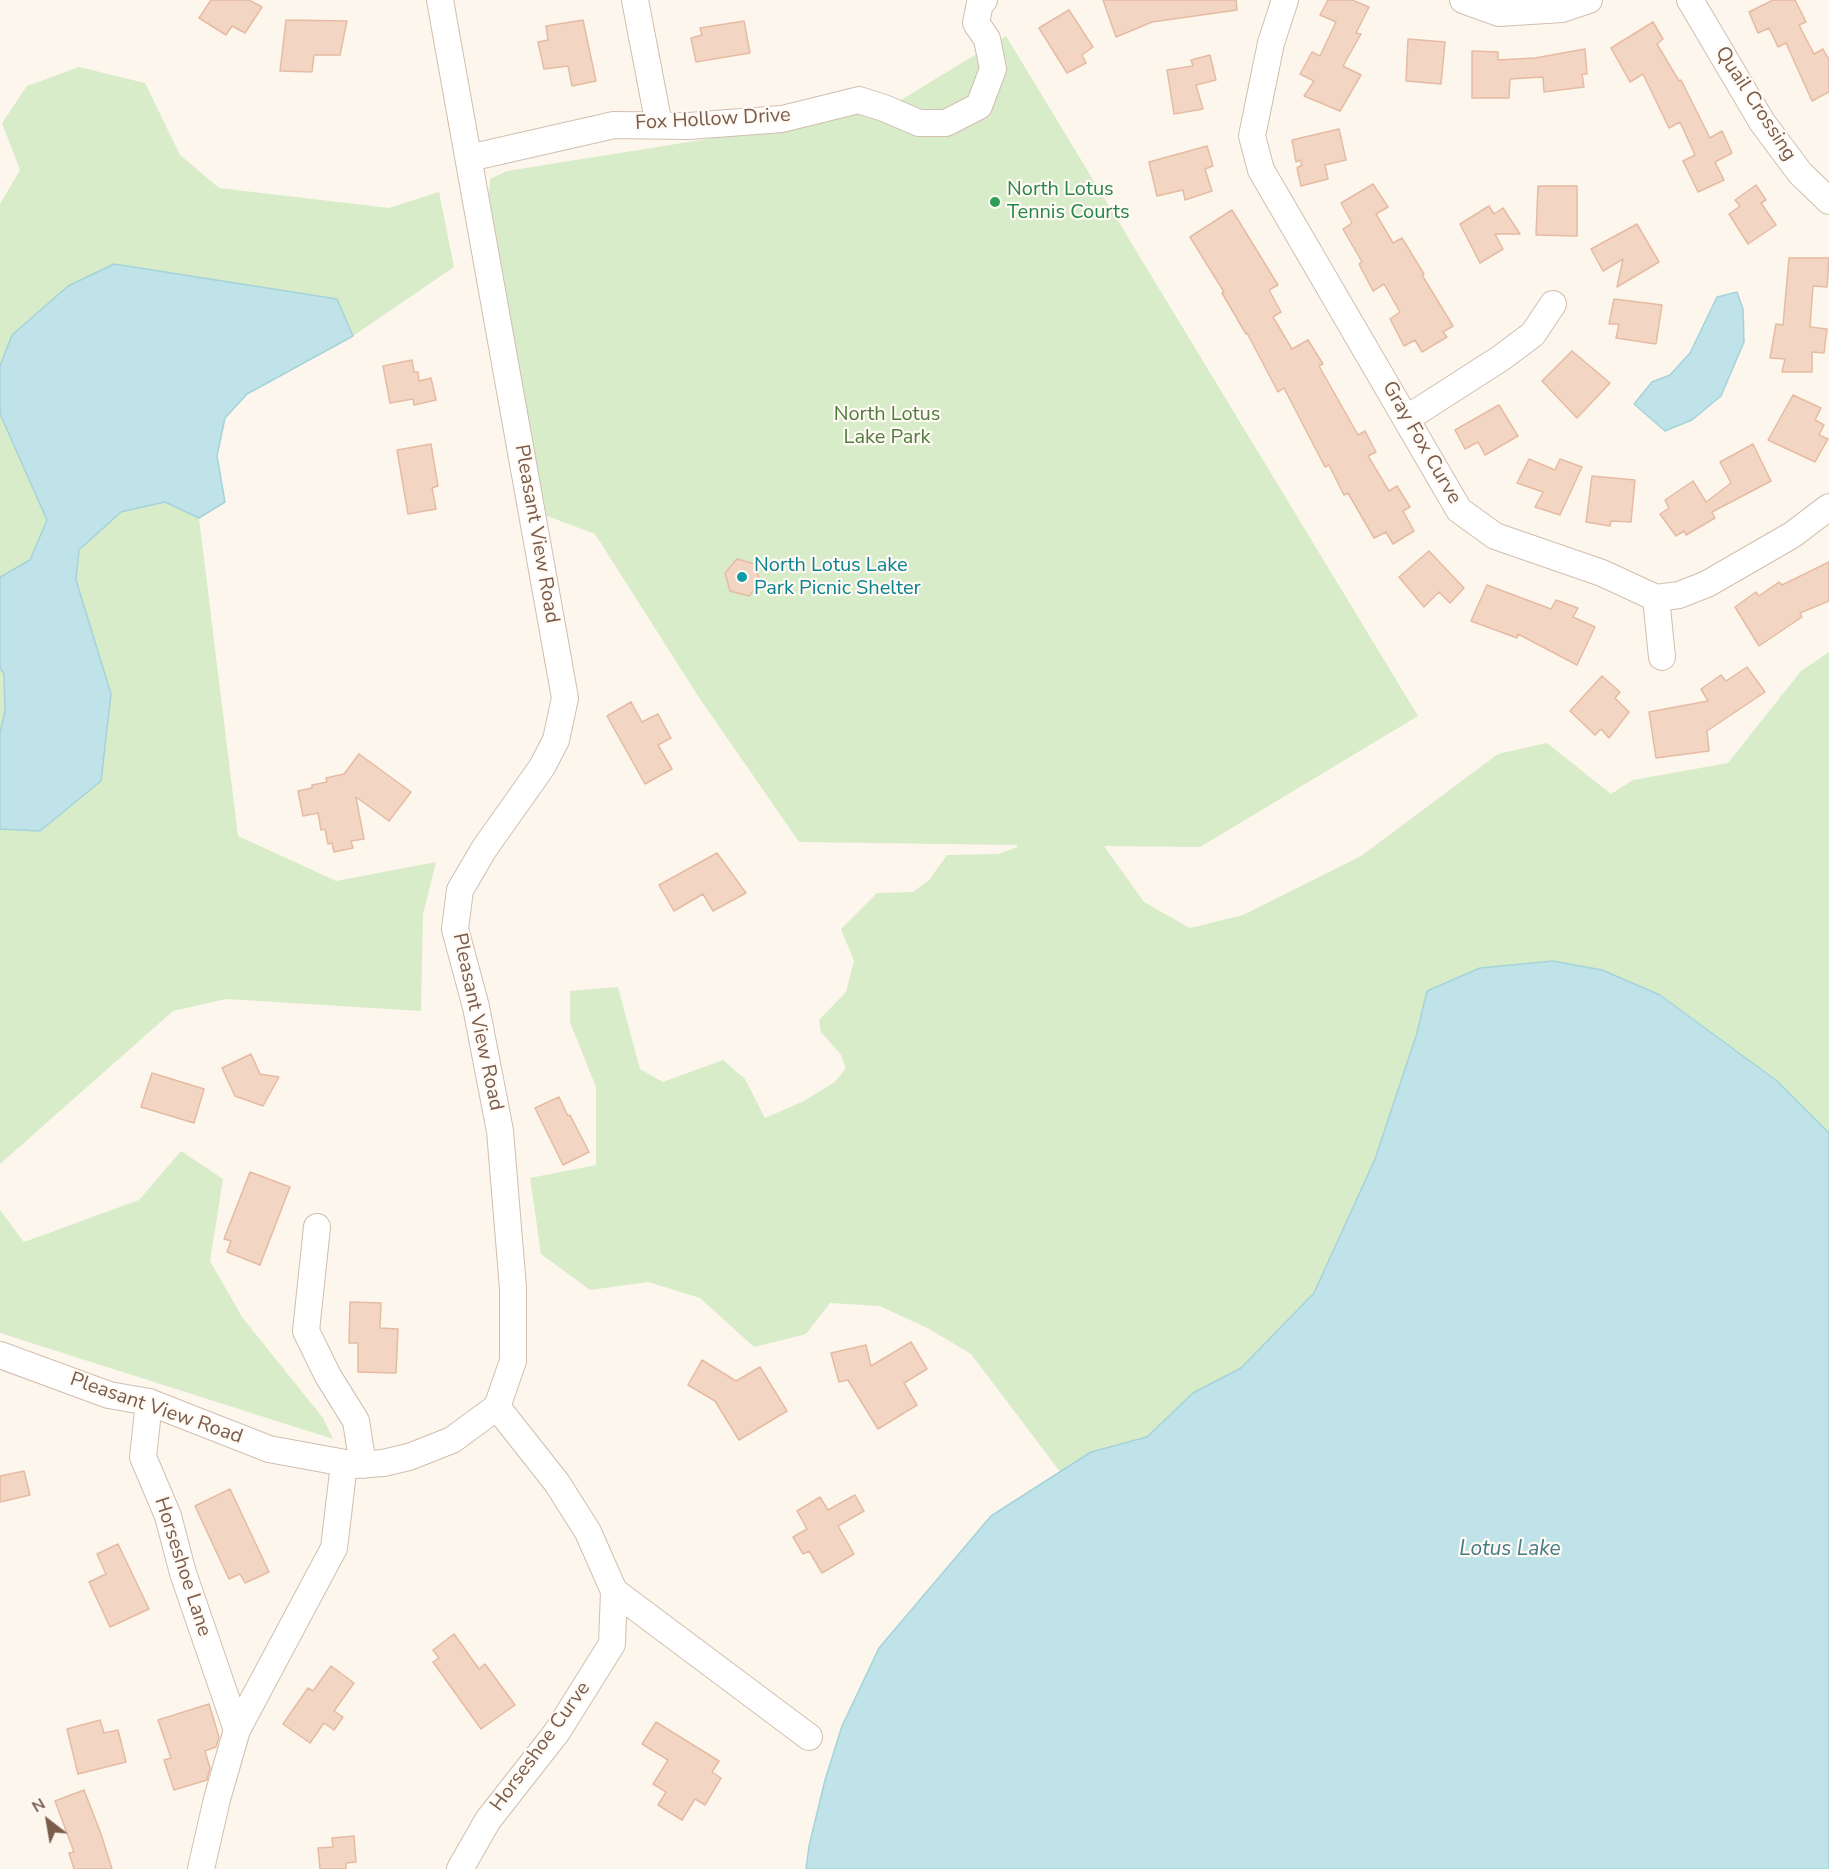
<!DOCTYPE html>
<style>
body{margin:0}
#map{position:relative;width:1829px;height:1869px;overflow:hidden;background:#fdf6ec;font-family:"Nunito Sans",sans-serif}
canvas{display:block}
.north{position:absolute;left:18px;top:1791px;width:60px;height:60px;-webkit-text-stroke:4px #fffaf3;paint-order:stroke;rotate:329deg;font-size:16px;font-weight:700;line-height:24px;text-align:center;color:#7a5c4d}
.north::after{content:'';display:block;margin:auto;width:21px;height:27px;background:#7a5c4d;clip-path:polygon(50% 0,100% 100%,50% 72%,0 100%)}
</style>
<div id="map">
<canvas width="1829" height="1869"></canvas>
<div class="north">N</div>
</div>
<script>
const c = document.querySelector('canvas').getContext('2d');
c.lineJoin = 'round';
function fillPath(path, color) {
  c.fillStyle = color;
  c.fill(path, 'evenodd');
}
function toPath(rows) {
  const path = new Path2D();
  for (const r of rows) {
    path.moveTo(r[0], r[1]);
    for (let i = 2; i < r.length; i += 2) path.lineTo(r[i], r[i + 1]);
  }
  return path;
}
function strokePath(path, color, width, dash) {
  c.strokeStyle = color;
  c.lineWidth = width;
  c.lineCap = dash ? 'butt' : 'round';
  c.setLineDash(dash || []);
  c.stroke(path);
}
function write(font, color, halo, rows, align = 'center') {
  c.font = font + ' "Nunito Sans",sans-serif';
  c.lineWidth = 4.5;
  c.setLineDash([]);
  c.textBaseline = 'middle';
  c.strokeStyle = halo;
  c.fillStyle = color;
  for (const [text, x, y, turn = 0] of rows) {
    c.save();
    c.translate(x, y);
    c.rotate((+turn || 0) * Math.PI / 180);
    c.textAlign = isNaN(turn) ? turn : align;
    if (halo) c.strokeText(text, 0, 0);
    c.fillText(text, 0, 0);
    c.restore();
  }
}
fillPath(toPath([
 [1006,36,1418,716,1200,847,1104,846,1144,902,1190,928,1243,915,1361,856,1498,754,1547,743,1611,794,1633,780,1728,763,1801,671,1829,652,1829,1133,1777,1081,1661,995,1602,970,1480,968,1427,991,1417,1033,1375,1159,1314,1293,1241,1368,1193,1393,1147,1437,1091,1452,1061,1473,971,1354,929,1329,880,1306,830,1303,806,1334,754,1347,700,1298,648,1282,590,1290,541,1254,530,1178,596,1165,596,1087,570,1022,570,991,618,987,640,1069,663,1082,723,1060,745,1079,765,1118,804,1101,835,1082,846,1068,841,1055,821,1032,819,1020,846,992,854,961,841,929,877,893,913,892,929,880,947,855,998,854,1017,847,1017,845,799,842,698,696,595,534,531,510,488,203,490,179,507,171,820,121,857,108,878,114],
 [79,67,145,83,180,155,219,188,389,208,439,192,454,267,353,336,337,299,12,335,0,366,0,204,20,170,2,123,27,86],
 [0,414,47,520,30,560,0,577],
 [165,502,199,518,238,836,336,881,436,862,423,914,421,1011,226,999,173,1011,0,1164,0,829,40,831,111,694,76,580,79,550,121,512],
 [0,668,4,674,5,711,0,732],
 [181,1151,223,1179,210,1261,242,1317,323,1418,333,1439,0,1333,0,1210,24,1242,139,1200]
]), '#d8ecc9');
const water = toPath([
 [114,264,337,299,353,336,247,394,225,418,217,456,225,502,199,518,165,502,121,512,79,550,76,580,111,694,101,781,40,831,0,829,0,732,5,711,4,674,0,668,0,577,30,560,47,520,0,414,0,366,12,335,68,286,114,264],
 [1737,292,1743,309,1744,342,1721,396,1692,420,1665,431,1634,404,1652,382,1670,375,1690,353,1717,297,1737,292],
 [1553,961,1602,970,1660,995,1777,1081,1829,1133,1829,1869,806,1869,809,1846,825,1780,842,1726,879,1648,991,1516,1091,1452,1147,1437,1193,1393,1241,1368,1314,1293,1375,1159,1417,1033,1427,991,1480,968,1553,961]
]);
fillPath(water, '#bfe3e8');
strokePath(water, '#a5d3da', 1.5);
const building = toPath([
 [211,0,249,0,262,7,245,33,232,26,226,35,199,18,211,0],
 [1103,0,1236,0,1237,10,1152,22,1116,37,1103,0],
 [1328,0,1352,0,1369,7,1356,33,1361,34,1343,66,1361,75,1340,111,1304,96,1314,81,1300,74,1312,52,1320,56,1336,22,1320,15,1328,0],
 [1773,0,1795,0,1806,22,1799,25,1814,54,1823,49,1829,60,1829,92,1812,101,1786,43,1778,47,1769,28,1758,33,1749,12,1773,0],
 [1069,10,1093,47,1082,55,1086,63,1067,73,1039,28,1069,10],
 [286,20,347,21,340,55,314,55,312,72,280,71,286,20],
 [583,20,596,81,572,86,568,66,544,69,538,42,548,40,546,26,583,20],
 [744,21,750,53,696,62,691,38,702,35,700,28,744,21],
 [1653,22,1663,39,1657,44,1679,81,1681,80,1710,138,1722,131,1732,153,1715,162,1724,180,1698,192,1683,161,1695,155,1680,122,1669,128,1643,74,1630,82,1611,48,1653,22],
 [1408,39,1445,42,1441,84,1406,81,1408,39],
 [1585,49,1587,74,1582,74,1584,87,1544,92,1543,77,1510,79,1509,98,1472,98,1472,51,1498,52,1498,60,1535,58,1585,49],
 [1210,55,1216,80,1196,85,1203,109,1174,114,1167,70,1193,66,1191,60,1210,55],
 [1339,129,1346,160,1325,165,1328,179,1301,186,1297,168,1302,165,1300,160,1296,162,1292,140,1339,129],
 [1207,146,1213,166,1205,169,1212,191,1185,200,1183,190,1157,196,1149,162,1207,146],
 [1373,184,1388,207,1376,214,1393,243,1402,238,1424,274,1422,275,1453,326,1443,332,1447,337,1422,352,1415,340,1404,346,1390,319,1400,312,1384,284,1373,291,1359,264,1362,262,1343,229,1352,223,1341,203,1373,184],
 [1756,185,1766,200,1761,203,1776,225,1748,244,1729,214,1740,206,1735,200,1756,185],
 [1538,186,1577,186,1577,236,1536,235,1538,186],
 [1489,206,1494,214,1503,208,1520,234,1495,234,1503,249,1480,263,1460,224,1489,206],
 [1232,210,1278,285,1269,290,1281,312,1273,317,1292,349,1308,340,1323,364,1319,366,1358,435,1365,431,1376,452,1368,456,1389,491,1397,486,1410,507,1403,511,1414,531,1393,544,1386,532,1374,538,1348,493,1344,495,1329,465,1325,467,1284,388,1278,392,1247,333,1246,334,1222,293,1224,292,1190,237,1232,210],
 [1637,224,1659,262,1617,287,1623,259,1603,271,1591,249,1637,224],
 [1789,258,1829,258,1827,287,1813,286,1810,327,1827,329,1824,353,1812,352,1812,372,1782,372,1785,359,1770,358,1776,324,1783,325,1789,258],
 [1614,299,1662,305,1656,344,1616,338,1619,324,1609,324,1614,299],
 [1572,351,1610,383,1577,418,1542,381,1572,351],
 [412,360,414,372,418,372,419,381,431,378,436,400,414,405,413,399,390,403,383,366,412,360],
 [1793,395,1821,408,1815,420,1824,425,1819,435,1828,439,1815,462,1768,440,1793,395],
 [1499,405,1518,436,1485,455,1478,442,1465,449,1455,430,1499,405],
 [431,444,438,486,432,488,436,509,408,514,397,450,431,444],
 [1753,444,1771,481,1712,512,1715,518,1686,535,1684,531,1676,536,1660,514,1669,508,1665,500,1693,481,1706,502,1731,483,1720,462,1753,444],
 [1529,459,1555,470,1560,459,1582,467,1560,515,1535,507,1543,492,1517,483,1529,459],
 [1592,476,1635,480,1631,522,1611,521,1610,526,1586,522,1592,476],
 [1429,551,1464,588,1450,603,1439,592,1424,607,1399,577,1429,551],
 [737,559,755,564,760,582,749,596,730,591,725,573,737,559],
 [1829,562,1829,601,1800,613,1802,617,1759,646,1735,607,1756,592,1759,596,1779,582,1782,585,1829,562],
 [1487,585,1551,609,1556,600,1578,608,1573,617,1595,627,1577,665,1518,634,1517,638,1471,621,1487,585],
 [1747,667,1765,692,1707,731,1709,751,1656,758,1649,712,1708,701,1701,689,1721,675,1726,681,1747,667],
 [1602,676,1620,692,1615,698,1629,712,1609,738,1601,729,1595,735,1570,711,1602,676],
 [631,702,642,722,658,714,671,738,658,745,672,769,645,784,607,716,631,702],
 [359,754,411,792,389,821,356,797,364,839,351,841,353,848,334,852,332,843,328,844,325,829,321,830,318,813,303,816,298,791,312,788,312,785,327,782,326,778,344,774,359,754],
 [717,853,746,893,713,911,703,894,674,911,659,885,717,853],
 [251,1054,260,1074,279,1077,263,1106,235,1096,222,1068,251,1054],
 [152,1073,204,1089,194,1123,141,1107,152,1073],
 [559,1097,568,1116,570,1115,589,1152,563,1165,535,1108,559,1097],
 [250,1172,290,1187,260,1265,227,1252,231,1241,224,1239,250,1172],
 [350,1302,381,1303,380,1328,398,1329,396,1373,358,1372,358,1343,349,1343,350,1302],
 [911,1342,927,1369,904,1383,917,1405,878,1429,848,1380,839,1382,831,1353,866,1345,871,1366,911,1342],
 [702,1360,736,1381,760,1367,787,1411,739,1440,715,1401,688,1385,702,1360],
 [24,1471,30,1495,0,1502,0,1476,24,1471],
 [230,1489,269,1572,245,1583,240,1574,229,1579,195,1506,230,1489],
 [855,1495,864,1511,838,1526,854,1554,822,1573,809,1551,803,1554,793,1537,807,1529,797,1511,820,1497,828,1510,855,1495],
 [118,1544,149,1609,110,1627,89,1582,106,1574,97,1554,118,1544],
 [454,1634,479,1669,485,1664,515,1705,481,1729,433,1662,439,1658,433,1650,454,1634],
 [331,1666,354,1683,334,1711,343,1717,334,1730,324,1723,310,1743,283,1724,308,1688,313,1691,331,1666],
 [209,1704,219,1737,216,1747,205,1751,210,1768,207,1780,174,1790,164,1760,171,1758,158,1720,209,1704],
 [100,1720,104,1733,118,1730,126,1762,78,1774,67,1729,100,1720],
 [656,1722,719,1761,712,1772,721,1778,705,1805,695,1799,682,1820,658,1805,666,1792,653,1784,668,1760,642,1744,656,1722],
 [84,1790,101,1834,112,1869,74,1869,69,1853,74,1852,55,1801,84,1790],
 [354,1836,356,1862,346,1863,346,1869,320,1869,318,1848,333,1847,332,1838,354,1836]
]);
fillPath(building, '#f3d5c3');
strokePath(building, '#e6bba3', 1.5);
const minor = toPath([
 [635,0,659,125],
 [1285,0,1271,43,1252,136,1261,170,1459,510,1495,536,1602,573,1656,598,1679,595,1707,584,1792,535,1829,507],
 [1463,0,1499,13,1562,9,1589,0],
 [1690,0,1762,122,1800,173,1829,201],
 [469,158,614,125,689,126,782,119,859,100,884,108,919,123,946,123,979,106,993,69,987,39,976,23,980,3,984,0],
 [1406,419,1501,358,1533,334,1553,304],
 [1656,598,1662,657],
 [317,1227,306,1331,328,1376,356,1421,363,1465],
 [0,1355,109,1395,149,1402,269,1449,356,1465,383,1463,409,1457,452,1440,497,1407,513,1361,513,1288,500,1131,476,1007,455,929,460,890,484,849,542,767,556,740,565,698,440,0],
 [149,1402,143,1457,168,1516,183,1573,237,1730],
 [614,1591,809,1737],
 [201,1869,217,1799,237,1730,334,1548,344,1464],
 [460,1869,488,1820,557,1732,612,1644,614,1591,588,1532,557,1483,497,1407]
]);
strokePath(minor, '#d1beb0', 28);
strokePath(minor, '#fff', 26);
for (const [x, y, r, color] of [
 [995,202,6,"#2e9e5b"],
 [742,577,6,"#0f9aa8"]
]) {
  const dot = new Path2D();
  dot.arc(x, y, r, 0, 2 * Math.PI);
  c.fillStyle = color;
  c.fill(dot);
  strokePath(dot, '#fffaf3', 2);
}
write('20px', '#7a5c4d', '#fffaf3', [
 ["Quail Crossing",1755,104,57],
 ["Fox Hollow Drive",713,120,-3],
 ["Gray Fox Curve",1421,443,60],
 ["Pleasant View Road",536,534,80],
 ["Pleasant View Road",477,1022,78],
 ["Pleasant View Road",156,1409,19],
 ["Horseshoe Lane",182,1567,72],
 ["Horseshoe Curve",541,1747,-54]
]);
write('20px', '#27864d', '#fffaf3', [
 ["North Lotus",1007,190],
 ["Tennis Courts",1007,213]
], 'left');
write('20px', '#537a41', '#fffaf3', [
 ["North Lotus",887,415],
 ["Lake Park",887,438]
]);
write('20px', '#0d838f', '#fffaf3', [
 ["North Lotus Lake",754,566],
 ["Park Picnic Shelter",754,589]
], 'left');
write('italic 21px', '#437c86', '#fffaf3', [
 ["Lotus Lake",1510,1550]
]);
</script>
